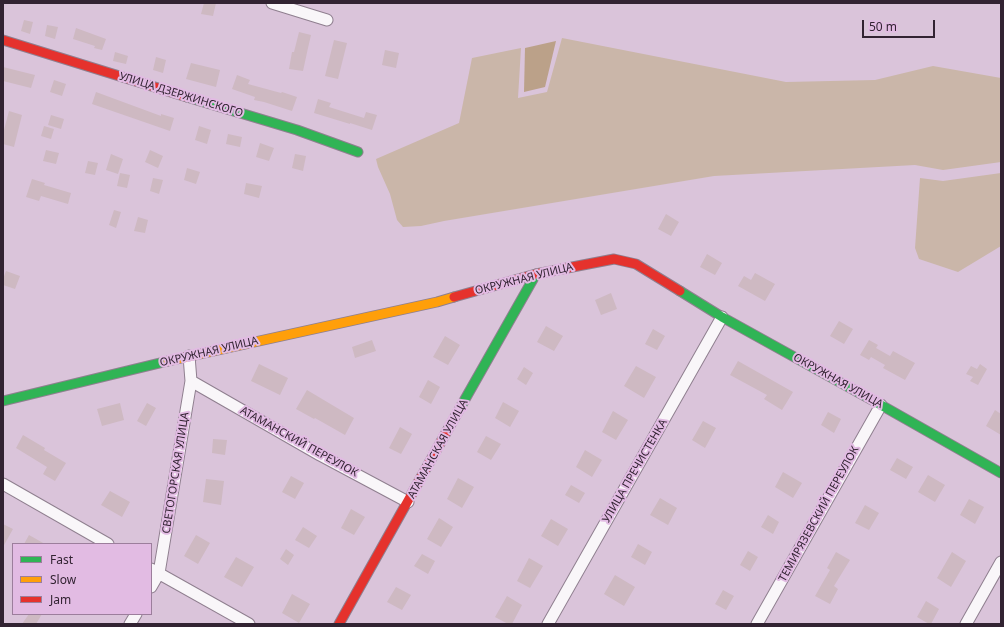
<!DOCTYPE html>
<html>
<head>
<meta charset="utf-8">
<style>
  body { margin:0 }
  #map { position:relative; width:1004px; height:627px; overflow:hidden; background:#dac4da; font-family:"Noto Sans",sans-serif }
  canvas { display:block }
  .frame { position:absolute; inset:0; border:4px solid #322332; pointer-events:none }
  .legend { position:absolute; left:12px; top:543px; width:140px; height:72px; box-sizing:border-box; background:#e2bbe3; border:1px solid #9c7e9c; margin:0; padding:5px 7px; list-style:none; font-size:12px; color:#322332 }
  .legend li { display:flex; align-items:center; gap:8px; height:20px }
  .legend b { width:20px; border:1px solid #9c7e9c }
  .scale { position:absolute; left:862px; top:20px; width:73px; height:18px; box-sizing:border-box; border:2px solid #322332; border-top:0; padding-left:5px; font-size:12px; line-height:14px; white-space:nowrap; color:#322332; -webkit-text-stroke:3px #e2bbe3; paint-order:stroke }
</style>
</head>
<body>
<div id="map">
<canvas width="1004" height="627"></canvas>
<div class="frame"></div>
<ul class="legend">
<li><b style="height:5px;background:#30b455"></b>Fast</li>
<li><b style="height:5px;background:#ff9f0a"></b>Slow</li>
<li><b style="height:5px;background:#e5322d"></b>Jam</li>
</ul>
<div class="scale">50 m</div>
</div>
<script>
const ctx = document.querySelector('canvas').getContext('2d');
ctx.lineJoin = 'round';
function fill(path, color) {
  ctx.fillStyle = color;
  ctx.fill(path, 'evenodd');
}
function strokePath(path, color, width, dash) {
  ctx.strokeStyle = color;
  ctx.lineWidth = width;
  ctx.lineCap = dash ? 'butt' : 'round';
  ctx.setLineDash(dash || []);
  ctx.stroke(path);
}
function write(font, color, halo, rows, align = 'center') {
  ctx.font = font + ' "Noto Sans",sans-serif';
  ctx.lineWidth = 4;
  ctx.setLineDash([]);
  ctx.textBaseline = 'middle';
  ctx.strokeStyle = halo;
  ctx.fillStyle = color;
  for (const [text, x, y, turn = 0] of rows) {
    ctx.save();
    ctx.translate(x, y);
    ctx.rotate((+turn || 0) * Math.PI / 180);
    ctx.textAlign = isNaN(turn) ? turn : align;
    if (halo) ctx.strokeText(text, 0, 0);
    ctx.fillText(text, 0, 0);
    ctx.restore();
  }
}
fill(new Path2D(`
  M562,38l224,44 89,-2 58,-14 68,12v84l-58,8 -28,-5 -201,11 -270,45 -23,5 -18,1 -6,-7 -7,-26 -12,-27 -2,-8 83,-36 13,-65 49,-10 -3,50 29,-6z
  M1001,173v73l-43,26 -39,-13 -4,-11 5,-70 23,3z`), '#cab6a9');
fill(new Path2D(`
  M556,41l-11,46 -21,5 1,-44z`), '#bba189');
fill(new Path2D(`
  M204,3h12l-3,13 -12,-2z
  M24,20l9,2 -3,12 -9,-3z
  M47,25l11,2 -3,12 -10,-3z
  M76,28l30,11 -4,11 -8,-2 1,-2 -22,-7z
  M299,32l12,3 -3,13 -5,23 -14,-2 3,-17h2z
  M334,40l13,3 -9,36 -13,-3z
  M385,50l14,3 -3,15 -14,-3z
  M115,52l13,4 -2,8 -13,-3z
  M156,57l10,3 -3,13 -10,-3z
  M191,63l29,7 -4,17 -30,-8z
  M3,67l32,8 -4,13 -28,-7z
  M237,75l13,5 -2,4 33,9 1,-1 15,5 -5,14 -28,-9 -10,-2 1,-3 -23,-8z
  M54,80l12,4 -4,12 -12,-4z
  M96,92l65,24v-2l13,4 -4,13 -78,-27z
  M318,99l13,4 -2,4 35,11 2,-6 11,3 -5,15 -22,-7v1l-36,-11z
  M9,111l13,4 -8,32 -11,-3v-14h1z
  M51,115l13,4 -3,10 -13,-4z
  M44,126l10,3 -3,10 -10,-3z
  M199,126l12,4 -4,14 -12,-4z
  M228,134l14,3 -2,10 -14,-3z
  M260,143l14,5 -5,13 -13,-4z
  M46,150l13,3 -3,11 -13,-3z
  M150,150l13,6 -5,12 -13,-6z
  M111,154l12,5 -5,15 -12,-4z
  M295,154l11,2 -3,15 -11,-3z
  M88,161l10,2 -3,12 -10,-2z
  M187,168l13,4 -4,12 -12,-4z
  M120,173l10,2 -3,13 -10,-2z
  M153,178l10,2 -4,14 -9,-3z
  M32,179l13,4 -1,2 27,8 -3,11 -27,-8 -2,5 -13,-4z
  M246,183l16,3 -3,12 -15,-4z
  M114,210l7,2 -5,16 -7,-3z
  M666,214l13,8 -8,14 -13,-7z
  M138,217l10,3 -3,13 -11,-2z
  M707,254l15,9 -7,12 -15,-8z
  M6,271l14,5 -5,13 -12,-4v-6z
  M755,273l20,11 -10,17 -27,-15 6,-10 7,4z
  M611,293l6,16 -16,6 -6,-15z
  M839,321l14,8 -9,15 -14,-8z
  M546,326l17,10 -9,15 -17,-9z
  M653,329l12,7 -8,14 -12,-6z
  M445,336l15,9 -12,20 -15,-8z
  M372,340l4,11 -21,7 -3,-11z
  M869,340l9,5 -2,3 14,8 3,-5 22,12 -10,17 -22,-12 2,-3 -14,-8 -2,3 -9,-5z
  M738,361l55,31 -11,18 -18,-11 3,-4 -37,-20z
  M259,364l29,14 -8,17 -29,-14z
  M980,364l7,5 -9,16 -8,-4 3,-4 -7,-3 5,-8 6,3z
  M636,366l20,11 -12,21 -20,-12z
  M524,367l9,6 -7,12 -9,-6z
  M428,380l12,7 -9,17 -12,-7z
  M307,390l47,28 -9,17 -30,-17 -1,1 -18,-10z
  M503,402l16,9 -9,16 -15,-9z
  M120,403l4,17 -22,6 -5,-17z
  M147,403l9,5 -10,18 -9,-5z
  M995,410l6,4v21l-15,-9z
  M613,411l15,9 -12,20 -14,-8z
  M828,412l13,7 -7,14 -13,-8z
  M703,421l13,7 -11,20 -13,-8z
  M400,427l12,7 -11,20 -12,-6z
  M23,435l22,13 -1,2 22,13 -11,18 -12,-7 4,-7 -31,-19z
  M486,436l15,8 -10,16 -14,-8z
  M213,439l14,1 -2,15 -13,-2z
  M585,450l17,10 -10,17 -16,-10z
  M897,458l16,9 -7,12 -16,-9z
  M783,472l19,11 -9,15 -18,-11z
  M928,475l17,10 -10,17 -17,-10z
  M291,476l13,7 -9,16 -13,-7z
  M458,478l16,9 -12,21 -15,-9z
  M206,479l18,2 -3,24 -18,-3z
  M571,485l14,8 -6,10 -14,-8z
  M110,491l20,11 -8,15 -21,-12z
  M660,498l17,10 -9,17 -18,-10z
  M969,499l15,8 -9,17 -15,-9z
  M865,505l14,8 -10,17 -14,-7z
  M351,509l14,8 -11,18 -13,-7z
  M768,515l11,7 -6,12 -12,-7z
  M439,518l14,9 -12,20 -14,-8z
  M551,519l17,10 -10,17 -17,-10z
  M3,524l10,5 -10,18z
  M303,527l14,9 -8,12 -14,-8z
  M29,535l16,9h-21z
  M196,535l14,8 -12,21 -14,-8z
  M638,544l14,8 -7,13 -14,-8z
  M286,549l8,6 -6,10 -8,-6z
  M748,551l10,6 -8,14 -10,-6z
  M836,552l14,8 -16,26 4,3 -8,15 -15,-8 15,-26 -3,-2z
  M952,552l14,9 -15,26 -14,-9z
  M422,554l13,7 -7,13 -14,-8z
  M236,557l18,10 -12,20 -18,-10z
  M529,558l14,8 -13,22 -13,-7z
  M615,575l20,12 -11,19 -20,-12z
  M396,587l15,8 -9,15 -15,-8z
  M723,590l11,6 -8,14 -11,-6z
  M292,594l18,10 -11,19 -17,-10z
  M507,596l15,9 -10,19h-4l-13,-7z
  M926,601l13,8 -8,15h-2l-12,-7z
  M29,614h13l-6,10h-14z`), '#ceb9c2');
const street = new Path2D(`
  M272,3l55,17
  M191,381l129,74 88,47
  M3,484l105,60
  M151,569l98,55
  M151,587l8,-14 32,-192 -2,-25
  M130,624l6,-10
  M548,624l174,-307
  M757,624l124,-219
  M966,624l35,-62`);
const fast = new Path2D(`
  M187,97l110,33 61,22
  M680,291l42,26 159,88 120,68
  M3,401l165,-40
  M447,431l89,-157`);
const slow = new Path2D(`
  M168,361l269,-59 17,-5`);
const jam = new Path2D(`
  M3,40l184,57
  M454,297l82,-23 78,-15 22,5 44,27
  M339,624l108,-193`);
strokePath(street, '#8f7f8f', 13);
strokePath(fast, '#8f7f8f', 11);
strokePath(slow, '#8f7f8f', 11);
strokePath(jam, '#8f7f8f', 11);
strokePath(street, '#f9f6f9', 11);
strokePath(fast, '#30b455', 9);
strokePath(slow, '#ff9f0a', 9);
strokePath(jam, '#e5322d', 9);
write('11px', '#322332', '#e2bbe3', [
  ["УЛИЦА ДЗЕРЖИНСКОГО",181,95,17],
  ["ОКРУЖНАЯ УЛИЦА",524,279,-14],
  ["ОКРУЖНАЯ УЛИЦА",209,352,-13],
  ["ОКРУЖНАЯ УЛИЦА",838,381,29],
  ["АТАМАНСКИЙ ПЕРЕУЛОК",299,442,29],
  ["АТАМАНСКАЯ УЛИЦА",438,449,-61],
  ["УЛИЦА ПРЕЧИСТЕНКА",635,471,-60],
  ["СВЕТОГОРСКАЯ УЛИЦА",176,473,-81],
  ["ТЕМИРЯЗЕВСКИЙ ПЕРЕУЛОК",819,514,-61]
]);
</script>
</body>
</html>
